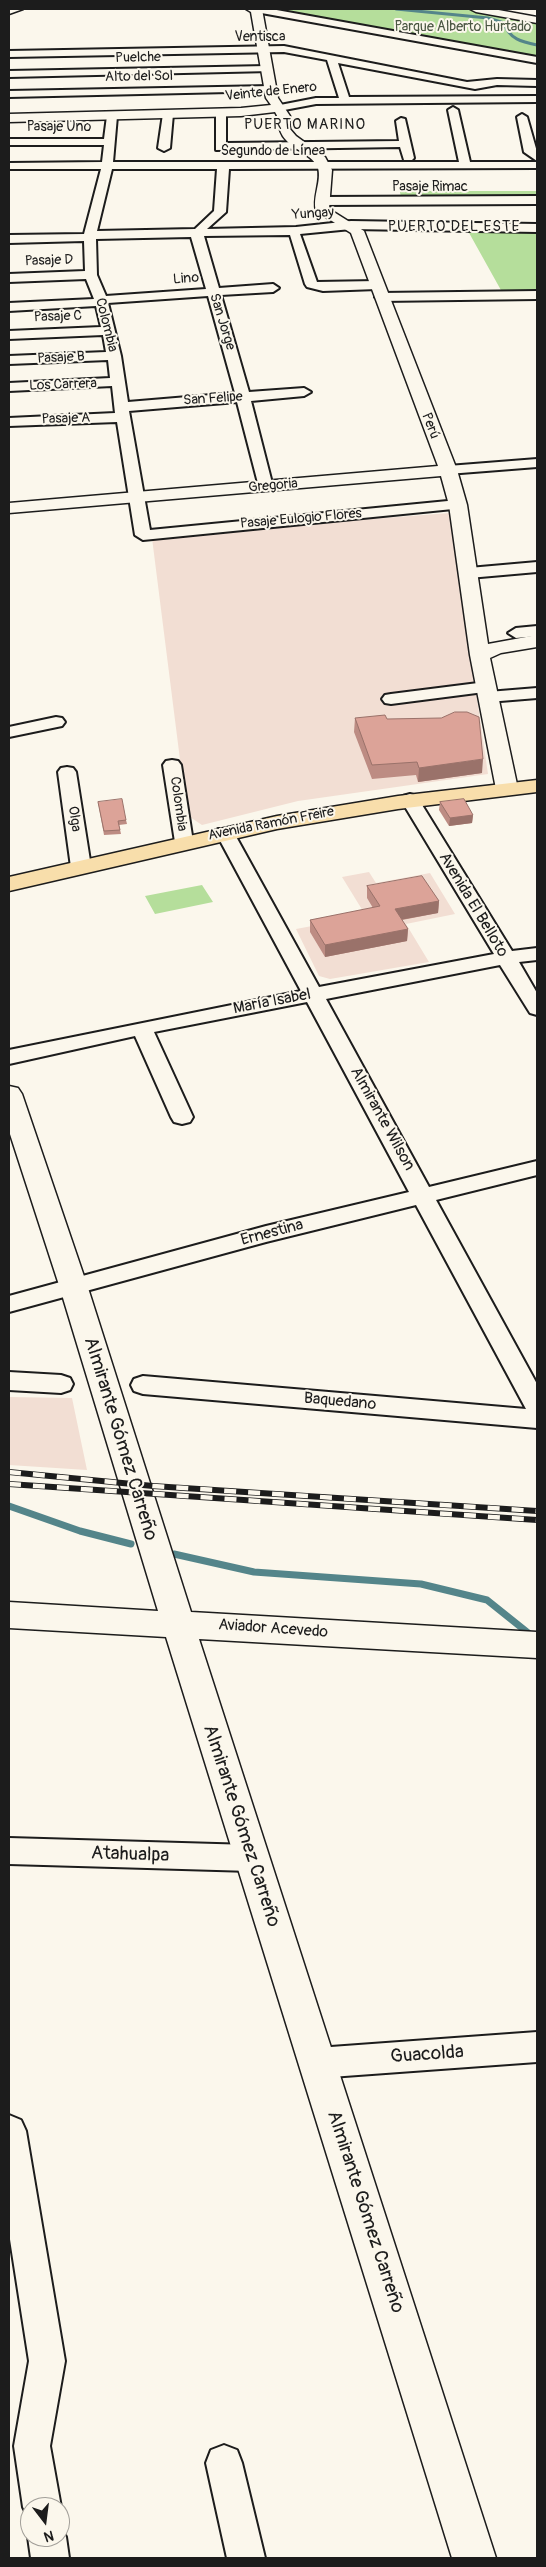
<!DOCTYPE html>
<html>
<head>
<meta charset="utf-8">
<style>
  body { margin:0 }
  #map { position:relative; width:546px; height:2567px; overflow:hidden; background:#fbf7ec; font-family:Pangolin,sans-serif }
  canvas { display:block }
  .frame { position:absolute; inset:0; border:10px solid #1c1c1c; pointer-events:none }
  .north { position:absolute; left:20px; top:2497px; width:50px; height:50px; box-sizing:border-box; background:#fbf7ec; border:1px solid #a29f99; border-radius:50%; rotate:165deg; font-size:14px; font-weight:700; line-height:20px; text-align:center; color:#1c1c1c }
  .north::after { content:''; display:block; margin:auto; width:18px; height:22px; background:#1c1c1c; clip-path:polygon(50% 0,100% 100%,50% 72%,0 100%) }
</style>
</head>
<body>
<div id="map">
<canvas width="546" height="2567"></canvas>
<div class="frame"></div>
<div class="north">N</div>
</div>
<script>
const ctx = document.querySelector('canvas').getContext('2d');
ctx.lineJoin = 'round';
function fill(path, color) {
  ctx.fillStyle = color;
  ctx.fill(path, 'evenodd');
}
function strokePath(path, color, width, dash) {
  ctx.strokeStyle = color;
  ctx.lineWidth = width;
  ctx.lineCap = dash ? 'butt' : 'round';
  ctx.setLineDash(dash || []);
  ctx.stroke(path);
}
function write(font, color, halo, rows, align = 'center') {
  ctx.font = font + ' Pangolin,sans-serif';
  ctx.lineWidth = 4;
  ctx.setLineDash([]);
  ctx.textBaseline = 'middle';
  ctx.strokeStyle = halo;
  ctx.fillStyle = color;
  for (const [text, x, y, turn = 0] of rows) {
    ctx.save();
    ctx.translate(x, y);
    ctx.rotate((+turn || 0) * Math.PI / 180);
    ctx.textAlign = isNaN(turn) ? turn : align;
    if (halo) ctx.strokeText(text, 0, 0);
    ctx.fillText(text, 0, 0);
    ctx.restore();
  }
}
fill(new Path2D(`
  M450,513l38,261 -190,27 -96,24 -15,-10 -35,-277 74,-8z
  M369,872l7,11 54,-10 25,41 -49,10 23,38 -99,17 -11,-3 -23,-47 70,-13 -24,-39z
  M9,1397l63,1 15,72 -78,-5z`), '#f2ded3');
fill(new Path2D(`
  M264,9h199l74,14v35z
  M404,191h133v7h-136l-1,-6z
  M468,231h69v61h-35z
  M202,885l11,17 -58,12 -10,-18z`), '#b5de9b');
strokePath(new Path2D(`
  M396,9l92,9 16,5c5,16 18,19 33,22`), '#54858a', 3);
strokePath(new Path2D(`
  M9,1506l71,25 51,13
  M174,1554l80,18 167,12 66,16 45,36`), '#54858a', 7);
const street = new Path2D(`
  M251,9h20l266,48v6l-281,-51z
  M284,46l183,36 30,-3 40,1v6l-40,-1 -22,4 -137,-26 11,34 188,-1v6l-221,2 -37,7 -4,-1v-4l41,-8h23l-12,-38 -43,-8 -275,5v-6z
  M267,66l5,3 -1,2 -262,6v-6z
  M270,86l4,1v4l-265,6v-6z
  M453,107l5,3 12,52h67v6l-308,1 -3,43 -19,17 89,-2 55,-6 186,3v8l-186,-3 -51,5 17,48 60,-1 6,4 -6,4 -54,2 -16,-4 -2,-3 -15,-49 -86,1 15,52 54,-4 6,4 -6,4 -52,3 28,97 55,-4 7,4 -7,4 -53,5 22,86 -2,3h-10l-2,-3 -22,-85 -108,9 21,119 308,-30 8,5 -3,3 -320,32 -8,-5 -18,-113 -108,4v-8l106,-5 -3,-27 -103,5v-8l101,-5 -2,-18 -99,4v-8l97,-4 -3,-17 -94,4v-8l92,-4 -5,-21 -87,5v-8l85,-4 -8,-20 -77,3v-8l76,-3 -1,-30 -75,2v-8l75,-1 17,-65h-92v-6l93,-1 2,-17h-95v-6h95l3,-23 5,-3 5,3 -4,46h346l-11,-52zM112,169h105l-3,42 -19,18 -98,2zM191,237l15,52 -100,7 -9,-21 -1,-36zM208,296l27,97 -107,9 -7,-46 -13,-53z
  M221,110l5,3v30l173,-2 -3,-20 5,-3 4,1 9,39 -2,2h-8l-4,-13 -184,3v-37z
  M168,111l5,3 -3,34 -6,3 -6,-3 5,-34z
  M522,114l5,3 10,35v9l-13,-9 -7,-35z
  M537,196v8l-215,1 -6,-4 6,-4z
  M537,291v8l-156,2 -6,-4 6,-4z
  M537,459v8l-89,7 -7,-4 7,-4z
  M537,562v10l-68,6 -8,-5 8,-5z
  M537,626v10l-21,2 -8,-5 8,-5z
  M486,682l6,1 3,4 -3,4 -101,13 -6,-1 -3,-4 3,-4 6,-1z
  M537,688v10l-49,4 -6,-1 -3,-4 3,-4 6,-1z
  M56,717l6,1 3,4 -3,4 -53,11v-10z
  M172,760l6,1 3,4 12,77 -2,4h-14l-2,-4 -12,-77 3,-4z
  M67,767l6,1 3,4 15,95 -3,4h-14l-3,-4 -13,-95 3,-4z
  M410,794l7,2 2,4 93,151 25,-3v12l-18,2 18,31v22l-7,-2 -30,-48 -174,34 103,188 108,-26v14l-101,25 101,184v44l-394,-34 -9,-3 -3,-6 3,-6 9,-3 383,33 -110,-204 -150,37 -257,70v-16l257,-70 143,-34 -102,-190 -153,30 39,85 -3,5 -8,2 -8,-2 -3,-5 -36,-81 -126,28v-14l292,-59 -85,-158 2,-4h14l2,4 85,154 175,-33 -93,-154 2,-4z
  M9,1372l52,3 9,3 3,6 -3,6 -9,3 -52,-3z
  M9,1838l242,7 11,4 4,9 -4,9 -11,4 -242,-7z
  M537,2032v30l-220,16 -11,-4 -5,-11 5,-11 11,-4z
  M9,2115l12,5 5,11 39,230 -15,85 11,61h-31v14l-7,-14 -9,-61 15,-85 -20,-128z
  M224,2445l13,5 5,13 23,95h-38l-21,-95 5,-13z
  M60,2524l6,13 3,21h-38l-3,-21 2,-4v4h30z`);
const secondary = new Path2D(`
  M9,9h14l-14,5z
  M246,9h16l16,89 12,18v13l6,7 29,21 7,13 -3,39 35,22 93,239 10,35 21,139 49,-9v12l-36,6 -11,5 28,131 -4,4 -7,2 -7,-2 -4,-4 -26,-134 -21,-150 -8,-29 -432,37v-10l429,-37 -87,-233 -35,-22c-4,-14 6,-30 2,-43 -5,-13 -24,-18 -32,-28 -10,-11 -5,-19 -11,-28l-34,4 -232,6v-8l232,-6 30,-3 -5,-7 -15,-86z
  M470,9h23l44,8v6l-61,-11z
  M9,1086l9,2 4,6 66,194 103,324 346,20v26l-338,-19 297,919h-44l-286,-921 -157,-9v-26l149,9 -98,-323 -51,-157z`);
const primary = new Path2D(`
  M537,780v12l-139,17 -121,20 -268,62v-14l268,-61 121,-20z`);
strokePath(street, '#1c1c1c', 4);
strokePath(secondary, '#1c1c1c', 3);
strokePath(primary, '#1c1c1c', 3);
fill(street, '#fbf7ec');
fill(secondary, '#fbf7ec');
fill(primary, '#f8deab');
const rail = new Path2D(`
  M9,1472l144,14 384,25
  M9,1484l528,36`);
strokePath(rail, '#1c1c1c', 6);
strokePath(rail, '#fbf7ec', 4.5, [12]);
fill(new Path2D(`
  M355,718l127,55 -64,9 -2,-7 -44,4 -18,-47z
  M98,802l28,18 1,4 -8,1 2,9 -17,1z
  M440,802l33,13 -1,8 -23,3 -10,-16z
  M367,886l72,15 -1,12 -36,7 6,9 -1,12 -82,16 -15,-25v-12l63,-12 -6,-10z`), '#bd8c83');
fill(new Path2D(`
  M483,759l-1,14 -64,9 1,-14z
  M473,815l-1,8 -23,3 1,-8z
  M439,901l-1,12 -44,8 1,-12z
  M408,929l-1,12 -82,16v-12z`), '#9a726a');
const building = new Path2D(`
  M455,712h12l12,5 4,42 -64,9 -2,-6 -45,3 -17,-47 30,-3 2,4 54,-1z
  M122,799l4,21 -8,1 2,9 -16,1 -6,-29z
  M464,799l9,16 -23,3 -10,-16z
  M422,876l17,25 -44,8 13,20 -83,16 -15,-25 70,-14 -13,-20z`);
fill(building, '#dca398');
strokePath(building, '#9a726a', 1);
write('14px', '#4a5642', '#fbf7ec', [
  ["Parque Alberto Hurtado",463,27]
]);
write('14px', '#1c1c1c', '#fbf7ec', [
  ["Ventisca",260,37],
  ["Puelche",138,58,-1],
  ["Alto del Sol",139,77,-1],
  ["Veinte de Enero",271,92,-6],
  ["Pasaje Uno",59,127],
  ["Segundo de Línea",273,151],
  ["Pasaje Rimac",430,187],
  ["Yungay",313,214,-4],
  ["Pasaje D",49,261,-2],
  ["Lino",186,279,-4],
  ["Pasaje C",58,317,-2],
  ["San Jorge",222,322,73],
  ["Colombia",106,325,76],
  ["Pasaje B",61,358,-3],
  ["Los Carrera",63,385,-2],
  ["San Felipe",213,399,-4],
  ["Pasaje A",66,419,-2],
  ["Perú",430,426,69],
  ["Gregoria",273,486,-5],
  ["Pasaje Eulogio Flores",301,519,-5],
  ["Colombia",178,804,82],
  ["Olga",74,819,82],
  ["Avenida Ramón Freire",271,824,-11]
]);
ctx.letterSpacing = '1px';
write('15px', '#1c1c1c', '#fbf7ec', [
  ["PUERTO MARINO",305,125],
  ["PUERTO DEL ESTE",454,227]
]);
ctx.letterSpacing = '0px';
write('16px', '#1c1c1c', '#fbf7ec', [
  ["Avenida El Belloto",473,905,59],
  ["María Isabel",272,1002,-11],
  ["Almirante Wilson",382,1119,61],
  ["Ernestina",272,1233,-15],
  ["Baquedano",340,1402,5],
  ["Aviador Acevedo",273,1629,4]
]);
write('19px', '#1c1c1c', '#fbf7ec', [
  ["Almirante Gómez Carreño",120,1439,73],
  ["Almirante Gómez Carreño",241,1826,72],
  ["Atahualpa",130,1855,2],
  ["Guacolda",427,2055,-4],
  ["Almirante Gómez Carreño",365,2212,72]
]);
</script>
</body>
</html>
